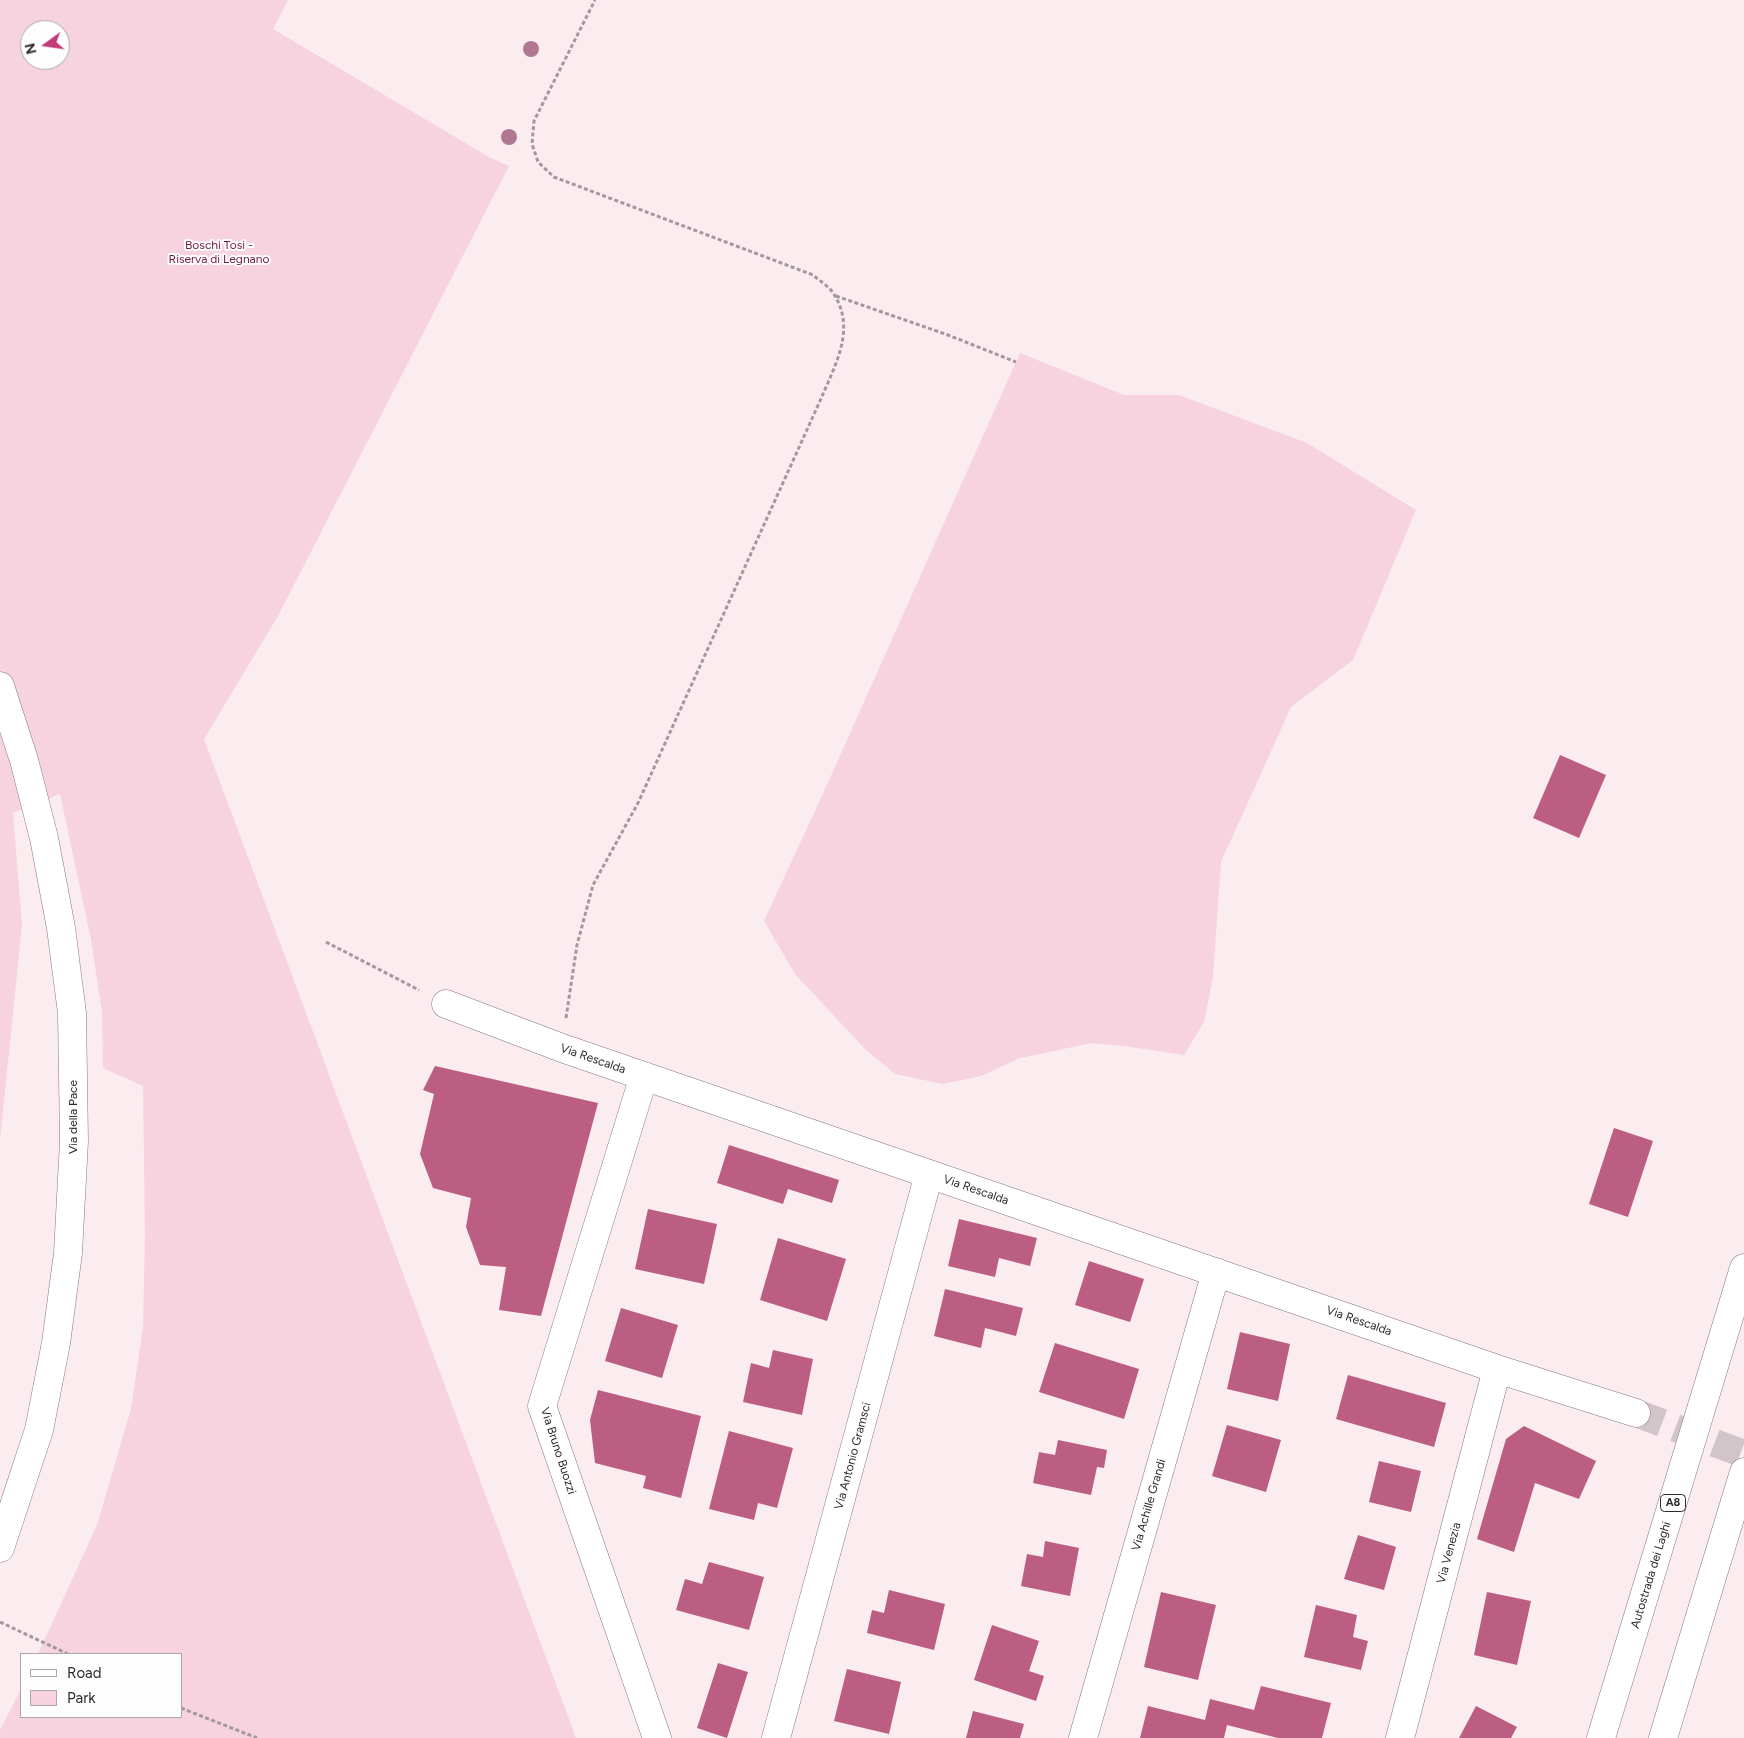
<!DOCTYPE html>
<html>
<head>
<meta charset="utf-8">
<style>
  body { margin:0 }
  #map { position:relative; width:1744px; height:1738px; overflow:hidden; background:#fbecf0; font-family:Figtree,sans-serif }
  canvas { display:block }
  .legend { position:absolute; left:20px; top:1653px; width:162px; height:65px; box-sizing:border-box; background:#fdfdfd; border:1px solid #aba8a9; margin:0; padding:6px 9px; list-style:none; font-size:15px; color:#2f292b }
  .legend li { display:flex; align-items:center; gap:10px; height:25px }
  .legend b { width:25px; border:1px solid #aba8a9 }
  .north { position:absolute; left:20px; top:20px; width:50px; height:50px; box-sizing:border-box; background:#fdfdfd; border:1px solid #aba8a9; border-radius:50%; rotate:256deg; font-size:14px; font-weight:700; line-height:20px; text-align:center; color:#2f292b }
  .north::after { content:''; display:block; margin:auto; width:18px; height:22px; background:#c33b78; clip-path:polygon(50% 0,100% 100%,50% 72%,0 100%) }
</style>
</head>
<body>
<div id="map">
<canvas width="1744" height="1738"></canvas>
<ul class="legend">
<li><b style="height:6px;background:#fff"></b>Road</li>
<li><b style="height:14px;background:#f6d3de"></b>Park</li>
</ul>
<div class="north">N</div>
</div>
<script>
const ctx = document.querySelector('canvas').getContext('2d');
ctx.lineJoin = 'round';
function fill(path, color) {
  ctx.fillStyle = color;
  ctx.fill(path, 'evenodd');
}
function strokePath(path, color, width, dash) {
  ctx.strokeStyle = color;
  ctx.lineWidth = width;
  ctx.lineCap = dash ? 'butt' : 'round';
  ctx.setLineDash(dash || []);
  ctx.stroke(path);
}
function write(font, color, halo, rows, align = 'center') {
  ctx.font = font + ' Figtree,sans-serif';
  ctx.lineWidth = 4;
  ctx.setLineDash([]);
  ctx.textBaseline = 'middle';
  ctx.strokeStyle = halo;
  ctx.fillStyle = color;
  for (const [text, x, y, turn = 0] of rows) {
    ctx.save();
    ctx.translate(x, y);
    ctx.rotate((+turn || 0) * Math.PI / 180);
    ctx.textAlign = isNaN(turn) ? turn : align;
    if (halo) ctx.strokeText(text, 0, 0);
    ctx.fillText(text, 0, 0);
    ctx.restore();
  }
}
fill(new Path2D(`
  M0,0h288l-15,29 216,128 20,9 -231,450 -74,123 372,999h-576v-8l21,-41v28h160v-63h-143l59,-129 34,-116 12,-82 2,-91 -2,-150 -40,-18 -1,-55 -11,-74 -31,-145 -47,19 9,112 -22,215zM30,30h30v30h-30z
  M1020,353l104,42h55l128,48 109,67 -63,150 -62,47 -70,155 -8,115 -9,45 -20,33 -53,-8 -39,-4 -72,15 -39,18 -38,8 -48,-10 -30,-25 -70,-75 -31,-53 62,-134z`), '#f6d3de');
fill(new Path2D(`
  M1560,755l46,20 -27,63 -46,-20z
  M435,1066l163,37 -57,213 -42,-6 7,-43 -26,-2 -14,-38 5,-29 -38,-10 -13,-34 14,-60 -11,-4z
  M1614,1128l39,13 -25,76 -39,-13z
  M729,1145l110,35 -7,23 -44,-14 -5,15 -66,-21z
  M648,1209l69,15 -13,60 -69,-15z
  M959,1219l78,19 -7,28 -31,-8 -4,19 -47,-11z
  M778,1238l68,21 -19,62 -67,-21z
  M1089,1261l55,18 -14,43 -55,-17z
  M945,1289l78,19 -7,28 -31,-8 -4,20 -47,-12z
  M621,1308l57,17 -16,53 -57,-17z
  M1240,1332l50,12 -12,57 -51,-12z
  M1055,1343l84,26 -15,50 -85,-27z
  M773,1350l40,9 -11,56 -59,-13 8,-39 18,5z
  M1348,1375l98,28 -12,44 -98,-28z
  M598,1390l103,26 -20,82 -38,-10 3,-12 -51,-13 -5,-43z
  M1227,1425l54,15 -15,52 -54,-16z
  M1524,1426l72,35 -17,38 -44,-16 -21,69 -37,-13 29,-100z
  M729,1431l64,17 -16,60 -19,-5 -4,17 -45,-11z
  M1058,1440l49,10 -3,18 -7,-1 -6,28 -58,-12 6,-31 16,3z
  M1379,1461l42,10 -10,41 -42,-10z
  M1358,1535l38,12 -12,43 -40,-11z
  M1045,1541l34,7 -9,48 -49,-10 6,-32 16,3z
  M709,1562l55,15 -15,53 -73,-20 9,-31 17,5z
  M889,1590l56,14 -11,46 -67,-17 5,-23 12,3z
  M1161,1592l55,13 -18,75 -54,-13z
  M1487,1592l44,9 -14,64 -43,-10z
  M1316,1605l41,10 -4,22 15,4 -7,29 -57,-13z
  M992,1625l47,16 -10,30 15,5 -8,25 -62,-21z
  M718,1663l30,9 -21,66 -30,-10z
  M847,1669l54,13 -12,52 -55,-13z
  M1261,1686l70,17 -9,35h-44l-51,-13 -3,13h-84l8,-32 57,14 5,-21 44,11z
  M1476,1706l41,21 -6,11h-52z
  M973,1711l51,13 -4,14h-54z`), '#bc5d82');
strokePath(new Path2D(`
  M1636,1413l108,41`), '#d2c5c9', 28, [28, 14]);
const street = new Path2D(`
  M446,1004l116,44 935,321 139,44
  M644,1076l-102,330 115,332
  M776,1738l153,-564
  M1083,1738l133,-466
  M1400,1738l97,-369`);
const secondary = new Path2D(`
  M0,686l24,74 20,78 17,90 11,85 2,128 -6,112 -12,90 -17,87 -39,118`);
const highway = new Path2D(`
  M1601,1738l143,-470
  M1663,1738l81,-266`);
strokePath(street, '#86797d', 29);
strokePath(secondary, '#86797d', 29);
strokePath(highway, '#86797d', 29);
strokePath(new Path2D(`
  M836,296l112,39 68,27
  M326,942l93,48
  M566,1018l11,-73 16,-60 45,-82 182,-402c14,-34 36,-70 15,-105 -4,-8 -15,-15 -22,-21l-259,-98 -16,-15 -6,-18 2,-23 61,-121
  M0,1622l68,32
  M181,1708l76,30`), '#a3989b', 3, [4, 2.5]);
strokePath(street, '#fff', 28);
strokePath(secondary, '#fff', 28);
strokePath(highway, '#fff', 28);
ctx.fillStyle = '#af7890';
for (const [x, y] of [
  [531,49],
  [509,137]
]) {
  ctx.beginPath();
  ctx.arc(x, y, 8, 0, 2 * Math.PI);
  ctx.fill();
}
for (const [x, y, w] of [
  [1673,1503,25]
]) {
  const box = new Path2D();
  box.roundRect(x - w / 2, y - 8.5, w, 17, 4);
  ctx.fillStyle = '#fdfdfd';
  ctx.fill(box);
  strokePath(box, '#2f292b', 1);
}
write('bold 11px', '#2f292b', null, [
  ["A8",1673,1503]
]);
write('12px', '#711942', '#fdfdfd', [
  ["Boschi Tosi -",219,245],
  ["Riserva di Legnano",219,259]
]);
write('12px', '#2f292b', '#fdfdfd', [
  ["Via Rescalda",593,1059,19],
  ["Via della Pace",73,1117,-90],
  ["Via Rescalda",976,1190,19],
  ["Via Rescalda",1359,1321,19],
  ["Via Bruno Buozzi",558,1451,72],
  ["Via Antonio Gramsci",853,1456,-75],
  ["Via Achille Grandi",1149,1505,-74],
  ["Via Venezia",1449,1553,-75],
  ["Autostrada dei Laghi",1651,1575,-73]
]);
</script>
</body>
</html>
